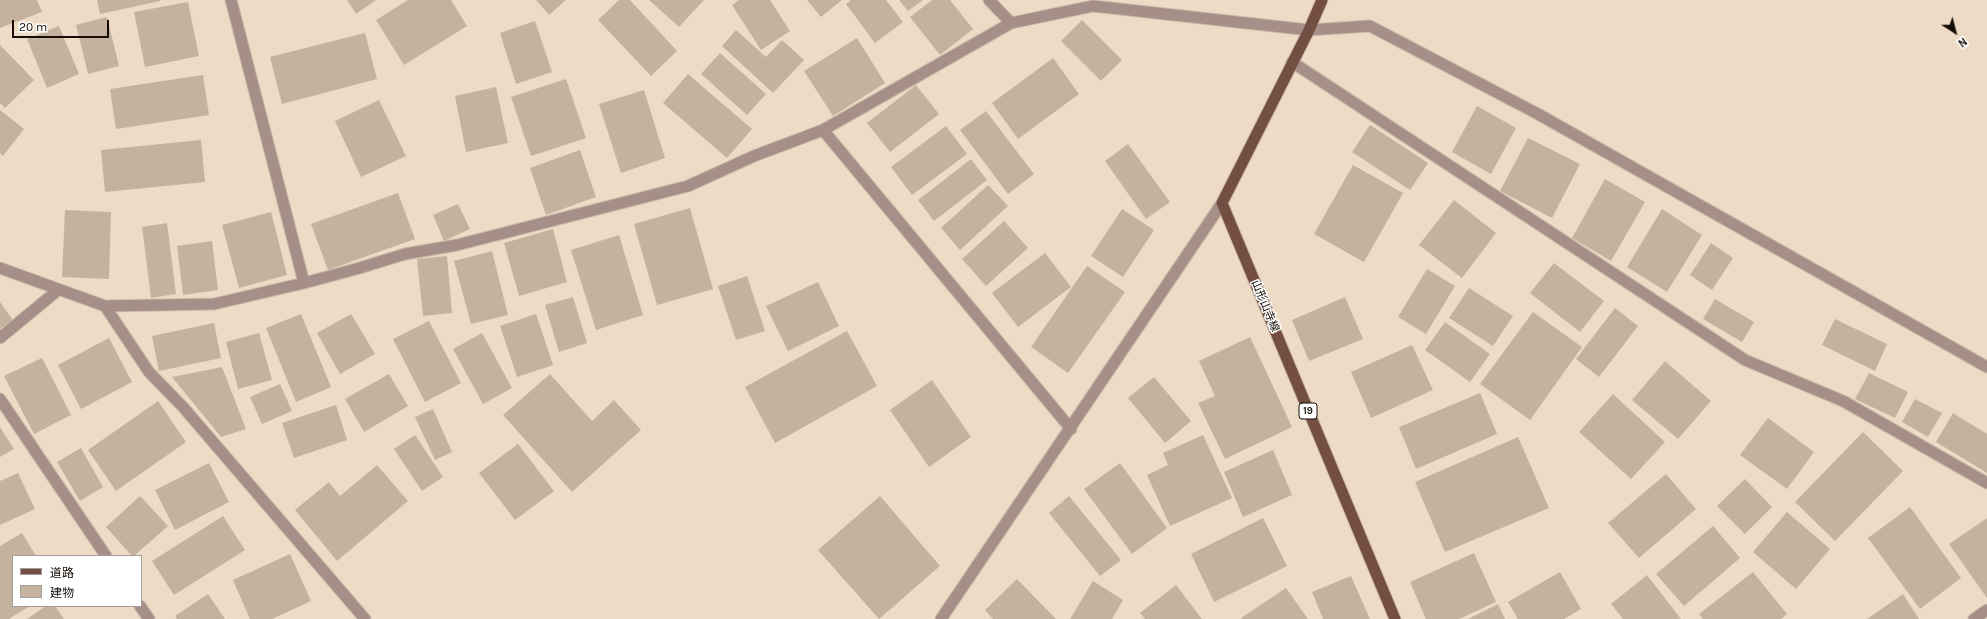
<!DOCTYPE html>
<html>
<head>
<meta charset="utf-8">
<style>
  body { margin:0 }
  #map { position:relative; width:1987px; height:619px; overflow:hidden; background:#eedbc6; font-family:Karla,"Noto Sans JP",sans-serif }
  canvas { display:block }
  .legend { position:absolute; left:12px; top:555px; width:130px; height:52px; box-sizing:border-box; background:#fff; border:1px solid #a19e9b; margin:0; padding:5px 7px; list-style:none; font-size:12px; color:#130d06 }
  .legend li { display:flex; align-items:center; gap:8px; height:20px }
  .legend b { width:20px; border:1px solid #a19e9b }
  .north { position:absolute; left:1935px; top:12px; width:40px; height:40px; -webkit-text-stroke:3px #fff; paint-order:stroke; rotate:144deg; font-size:11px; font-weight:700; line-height:16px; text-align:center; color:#130d06 }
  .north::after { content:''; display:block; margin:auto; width:14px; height:18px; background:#130d06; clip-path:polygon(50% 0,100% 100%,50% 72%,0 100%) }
  .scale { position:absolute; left:12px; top:20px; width:97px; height:18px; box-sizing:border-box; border:2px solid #130d06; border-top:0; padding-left:5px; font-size:12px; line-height:14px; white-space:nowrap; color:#130d06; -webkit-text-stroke:3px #fff; paint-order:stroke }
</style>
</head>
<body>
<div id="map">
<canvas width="1987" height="619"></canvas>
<ul class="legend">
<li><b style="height:5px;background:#754e43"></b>道路</li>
<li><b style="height:11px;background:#c4b29e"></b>建物</li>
</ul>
<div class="north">N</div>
<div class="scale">20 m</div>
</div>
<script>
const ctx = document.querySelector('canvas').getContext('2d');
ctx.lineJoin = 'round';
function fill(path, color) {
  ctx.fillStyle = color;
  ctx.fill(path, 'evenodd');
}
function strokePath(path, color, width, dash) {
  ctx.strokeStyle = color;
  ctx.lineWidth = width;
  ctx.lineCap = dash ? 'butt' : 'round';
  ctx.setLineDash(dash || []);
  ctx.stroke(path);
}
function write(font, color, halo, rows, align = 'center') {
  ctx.font = font + ' Karla,"Noto Sans JP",sans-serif';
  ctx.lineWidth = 3;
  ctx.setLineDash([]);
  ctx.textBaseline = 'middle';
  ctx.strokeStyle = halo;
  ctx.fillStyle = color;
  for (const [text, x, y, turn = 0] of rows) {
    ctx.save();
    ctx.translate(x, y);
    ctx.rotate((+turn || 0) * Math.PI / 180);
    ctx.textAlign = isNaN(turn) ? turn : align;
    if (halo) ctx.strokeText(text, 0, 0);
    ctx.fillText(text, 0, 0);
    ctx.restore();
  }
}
fill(new Path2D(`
  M0,0h37l5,12 -42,16z
  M97,0h63v1l-60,13z
  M347,0h29l-20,14z
  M408,0h43l16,26 -63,39 -28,-45z
  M536,0h30l-17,15z
  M619,0h11l47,51 -26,25 -53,-56z
  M649,0h55l-25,27z
  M739,0h31l20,31 -29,19 -29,-45z
  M807,0h35l-21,17z
  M851,0h35l17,22 -28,21 -29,-39z
  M899,0h24l-15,11z
  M932,0h18l23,29 -33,26 -30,-38z
  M188,2l11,54 -54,11 -11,-55z
  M107,17l12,49 -31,8 -12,-49z
  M1082,20l40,40 -21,21 -40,-40z
  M535,21l17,51 -36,12 -16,-51z
  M59,26l20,48 -32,14 -20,-49z
  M736,30l30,27 16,-17 22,20 -31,33 -51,-47z
  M365,33l12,46 -95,25 -12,-47z
  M857,38l28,45 -52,33 -29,-45z
  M0,45l34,35 -29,28 -5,-5z
  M720,53l46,41 -19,21 -46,-41z
  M1053,58l26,36 -61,45 -26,-36z
  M688,74l64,55 -25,29 -64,-55z
  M203,75l6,40 -93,14 -6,-40z
  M566,79l20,59 -55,18 -20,-59z
  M916,85l23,29 -49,38 -23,-29z
  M496,87l12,56 -42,9 -11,-56z
  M644,90l21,68 -44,15 -22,-69z
  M379,100l27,56 -45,21 -26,-56z
  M1477,106l39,22 -25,46 -39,-22z
  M0,110l24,19 -21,27 -3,-3z
  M986,111l48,63 -26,20 -48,-64z
  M1370,125l58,38 -18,27 -58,-38z
  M946,126l21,28 -55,41 -21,-28z
  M1528,138l52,26 -28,54 -52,-27z
  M201,140l4,42 -100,10 -4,-42z
  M1128,144l42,58 -24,17 -41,-58z
  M580,150l16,47 -50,18 -16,-47z
  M971,159l16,21 -53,41 -16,-21z
  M1353,165l50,28 -39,69 -50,-28z
  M1605,179l40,23 -34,59 -39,-23z
  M988,185l20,21 -48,44 -19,-22z
  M398,193l17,46 -87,31 -17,-46z
  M1454,200l42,33 -34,45 -43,-33z
  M458,204l12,25 -26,12 -11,-26z
  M690,208l23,81 -56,16 -23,-81z
  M1122,209l32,21 -31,47 -32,-21z
  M1662,209l40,26 -35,57 -40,-25z
  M65,210l46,2 -2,67 -47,-2z
  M271,212l16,63 -48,13 -17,-63z
  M1004,221l24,27 -42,38 -24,-27z
  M167,223l9,71 -25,4 -9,-71z
  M553,229l14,53 -48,14 -15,-53z
  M619,235l24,80 -47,15 -25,-80z
  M212,241l6,49 -35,5 -6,-49z
  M1711,243l22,15 -21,32 -22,-15z
  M492,251l16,64 -37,9 -17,-63z
  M1045,253l26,34 -53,40 -26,-34z
  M447,256l5,57 -29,3 -6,-57z
  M1554,263l50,38 -24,31 -50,-39z
  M1087,266l38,26 -57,81 -37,-26z
  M1427,269l28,17 -29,48 -28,-17z
  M747,276l18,55 -29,9 -18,-54z
  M818,282l21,44 -51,25 -22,-45z
  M1469,288l44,28 -20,30 -44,-28z
  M573,297l14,46 -28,9 -14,-47z
  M1345,297l18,42 -54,22 -17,-41z
  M1715,299l39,23 -12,20 -39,-23z
  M0,302l13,18 -13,9z
  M1615,308l23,18 -39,51 -23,-18z
  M1533,312l49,35 -52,73 -50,-36z
  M301,314l30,73 -35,15 -30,-74z
  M351,314l24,40 -35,20 -23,-41z
  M536,314l17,51 -36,12 -17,-51z
  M1835,319l52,25 -12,27 -53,-26z
  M429,321l32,62 -36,19 -32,-63z
  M1445,322l45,32 -20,28 -45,-32z
  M214,323l7,35 -62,13 -7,-35z
  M847,331l30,55 -102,57 -30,-56z
  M259,333l13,47 -34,9 -12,-47z
  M482,333l30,55 -29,16 -30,-55z
  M1250,337l42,90 -67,32 -27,-56 17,-7 -16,-35z
  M109,338l23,44 -51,27 -23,-44z
  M1412,345l21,45 -62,28 -20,-46z
  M42,358l29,57 -37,19 -30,-58z
  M1665,361l46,40 -33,38 -46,-39z
  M222,367l24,62 -25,8 -49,-60z
  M1869,373l39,19 -13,26 -40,-19z
  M389,374l19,32 -44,26 -19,-33z
  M550,374l42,47 22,-21 27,30 -69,62 -69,-77z
  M1154,377l37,44 -26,22 -37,-45z
  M932,380l39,57 -42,30 -39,-57z
  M280,384l12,27 -30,13 -12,-27z
  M1480,393l17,41 -81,35 -17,-42z
  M1613,394l52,48 -34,37 -52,-47z
  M1915,399l27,14 -14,24 -26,-15z
  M158,401l28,41 -70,49 -28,-41z
  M336,405l11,35 -53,18 -12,-35z
  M433,409l19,43 -17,8 -20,-43z
  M1953,413l34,21v39l-51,-31z
  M1768,418l46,34 -27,37 -47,-34z
  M0,427l14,22 -14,8z
  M1863,432l40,39 -68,70 -40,-39z
  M415,435l28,42 -21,14 -28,-42z
  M1203,435l29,63 -62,28 -23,-51 21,-10 -5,-12z
  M1518,437l31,71 -104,44 -30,-70z
  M518,444l36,47 -39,29 -36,-47z
  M81,448l22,39 -23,14 -23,-39z
  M1273,450l19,45 -49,22 -19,-45z
  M209,463l20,39 -54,28 -20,-40z
  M1120,463l47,65 -35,26 -48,-65z
  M377,465l31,36 -71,60 -42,-51 34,-28 11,14z
  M18,473l17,36 -35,16v-44z
  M1666,474l30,35 -57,49 -31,-35z
  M1745,479l27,28 -27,27 -28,-28z
  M140,496l28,30 -34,30h-2l-26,-29z
  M880,496l60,70 -61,53 -61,-69z
  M1069,496l52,64 -21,16 -51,-63z
  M1910,507l51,71 -41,31 -52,-71z
  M1787,512l43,37 -34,40 -43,-37z
  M223,516l22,34 -71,45 -22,-34z
  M1263,518l24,48 -73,36 -23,-48z
  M1987,518v80l-38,-54z
  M1713,526l27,32 -56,48 -28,-32z
  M22,533l14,23h-23v50h17l-21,13h-9v-73z
  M1474,553l22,49 -37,17h-33l-16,-37z
  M290,554l21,47 -39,18h-22l-17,-39z
  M1560,572l21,37 -17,10h-46l-10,-17z
  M1753,572l34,42 -6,5h-78l-4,-5z
  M1647,575l34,44h-58l-12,-15z
  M1351,576l19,43h-47l-11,-27z
  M1017,579l39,40h-63l-8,-9z
  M1093,581l30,19 -11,19h-42z
  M1176,585l26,34h-57l-5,-6z
  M1286,588l22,31h-66l-1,-1z
  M208,594l17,25h-48l-2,-3z
  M1903,594l16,25h-52z
  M1498,604l7,15h-37z
  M46,606h9l9,13h-37z`), '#c4b29e');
const service = new Path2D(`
  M231,0l73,283
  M989,0l22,23
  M1292,62l453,298 98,41 144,82
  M823,130l248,299
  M0,268l105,38 109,-2 90,-21 52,-14 49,-15 52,-9 231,-59 66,-30 69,-26 188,-107 82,-17 216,24 61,-4 168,88 449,253
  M105,306l44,66 34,35 182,212
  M0,338l58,-48
  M0,399l106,157
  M140,606l9,13
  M1974,619l13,-9`);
const minor = new Path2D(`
  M941,619l281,-416`);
const primary = new Path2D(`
  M1322,0l-13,30 -87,173 173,416`);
strokePath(service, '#cbbaa7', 13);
strokePath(minor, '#cbbaa7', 13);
strokePath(primary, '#cbbaa7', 13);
strokePath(service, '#a68f88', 11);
strokePath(minor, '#a68f88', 11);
strokePath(primary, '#754e43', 11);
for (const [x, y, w] of [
  [1308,411,18]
]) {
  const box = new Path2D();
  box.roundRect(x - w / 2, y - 8, w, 16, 3);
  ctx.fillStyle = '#fff';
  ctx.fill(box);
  strokePath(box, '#130d06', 1);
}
write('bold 10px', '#130d06', null, [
  ["19",1308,411]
]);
write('11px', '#130d06', '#fff', [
  ["山形山寺線",1265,306,67]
]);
</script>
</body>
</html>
